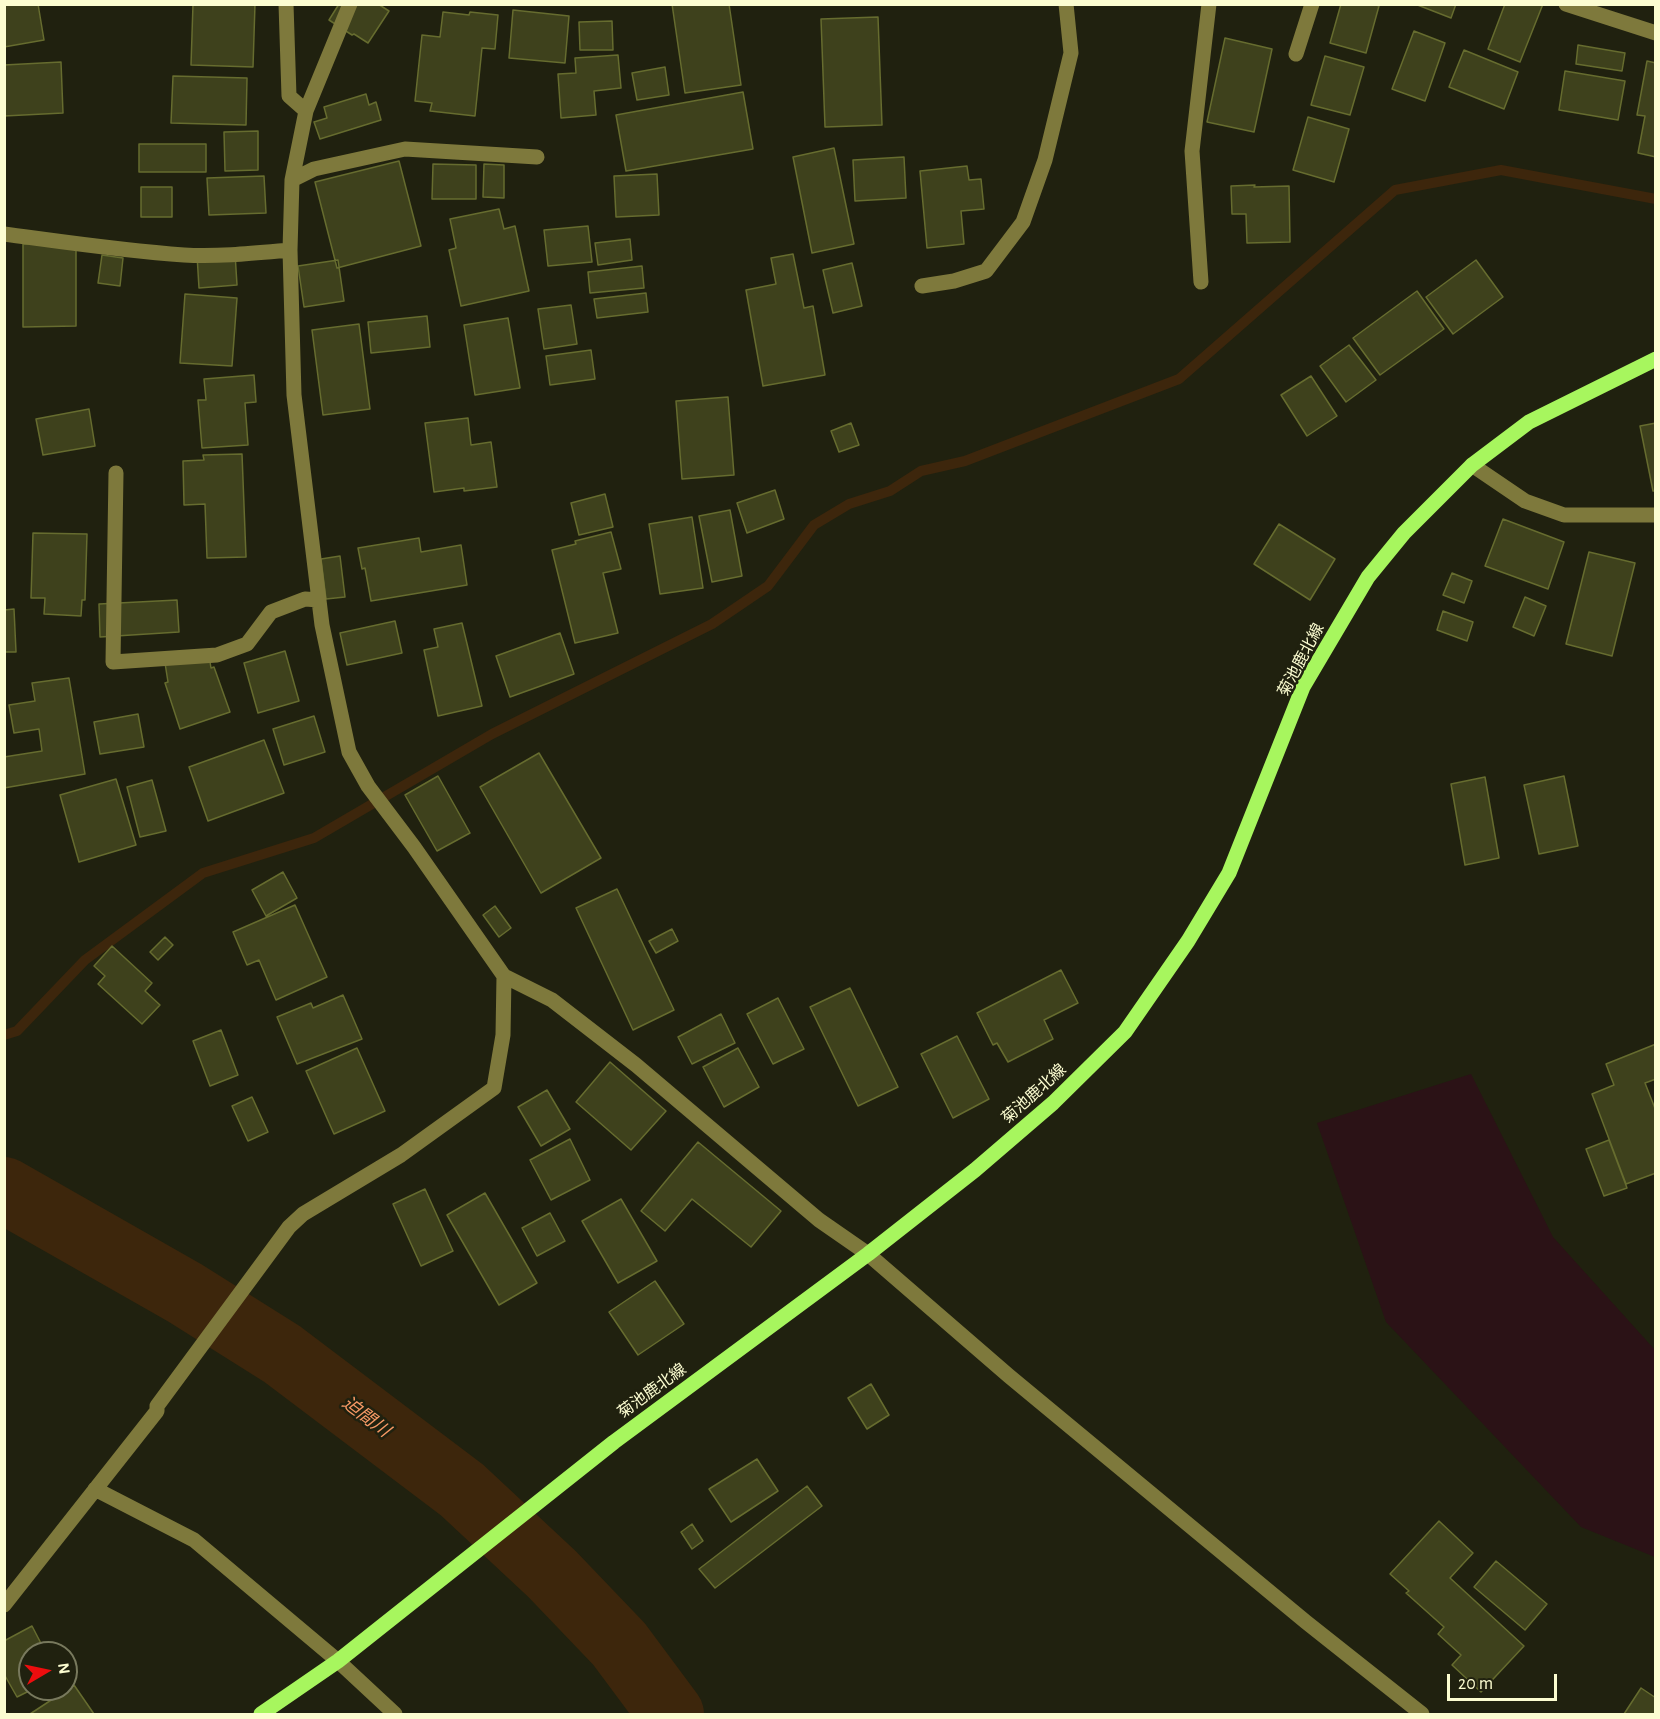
<!DOCTYPE html>
<html>
<head>
<meta charset="utf-8">
<style>
  body { margin:0 }
  #map { position:relative; width:1660px; height:1719px; overflow:hidden; background:#20210f; font-family:"Alegreya Sans",sans-serif }
  canvas { display:block }
  .frame { position:absolute; inset:0; border:6px solid #fcfdd1; pointer-events:none }
  .north { position:absolute; left:18px; top:1641px; width:60px; height:60px; box-sizing:border-box; background:#20210f; border:2px solid #78795d; border-radius:50%; rotate:81deg; font-size:16px; font-weight:700; line-height:24px; text-align:center; color:#fcfdd1 }
  .north::after { content:''; display:block; margin:auto; width:21px; height:27px; background:#ed0d0e; clip-path:polygon(50% 0,100% 100%,50% 72%,0 100%) }
  .scale { position:absolute; left:1447px; top:1674px; width:110px; height:27px; box-sizing:border-box; border:3px solid #fcfdd1; border-top:0; padding-left:8px; font-size:18px; line-height:21px; white-space:nowrap; color:#fcfdd1; -webkit-text-stroke:4px #20210f; paint-order:stroke }
</style>
</head>
<body>
<div id="map">
<canvas width="1660" height="1719"></canvas>
<div class="frame"></div>
<div class="north">N</div>
<div class="scale">20 m</div>
</div>
<script>
const ctx = document.querySelector('canvas').getContext('2d');
ctx.lineJoin = 'round';
function fill(path, color) {
  ctx.fillStyle = color;
  ctx.fill(path, 'evenodd');
}
function strokePath(path, color, width, dash) {
  ctx.strokeStyle = color;
  ctx.lineWidth = width;
  ctx.lineCap = dash ? 'butt' : 'round';
  ctx.setLineDash(dash || []);
  ctx.stroke(path);
}
function write(font, color, halo, rows, align = 'center') {
  ctx.font = font + ' "Alegreya Sans","Noto Sans JP",sans-serif';
  ctx.lineWidth = 5;
  ctx.setLineDash([]);
  ctx.textBaseline = 'middle';
  ctx.strokeStyle = halo;
  ctx.fillStyle = color;
  for (const [text, x, y, turn = 0] of rows) {
    ctx.save();
    ctx.translate(x, y);
    ctx.rotate((+turn || 0) * Math.PI / 180);
    ctx.textAlign = isNaN(turn) ? turn : align;
    if (halo) ctx.strokeText(text, 0, 0);
    ctx.fillText(text, 0, 0);
    ctx.restore();
  }
}
fill(new Path2D(`
  M1471,1074l82,163 102,113v207l-74,-30 -195,-205 -69,-199z`), '#2b1216');
strokePath(new Path2D(`
  M4,1035l13,-4 68,-71 118,-87 111,-35 178,-104 220,-110 56,-38 46,-61 35,-21 41,-13 31,-20 44,-10 214,-82 216,-189 106,-20 155,29`), '#3d260c', 10);
strokePath(new Path2D(`
  M4,1190l181,103 97,61 180,136 90,84 67,70 52,70`), '#3d260c', 66);
const building = new Path2D(`
  M4,4h34l6,36 -40,7z
  M193,4h62l-2,63 -62,-2z
  M339,4h39l11,7 -21,32 -14,-9 -2,1 -23,-15z
  M672,4h57l12,81 -56,8z
  M1341,4h32l6,2 -13,47 -36,-10z
  M1415,4h41l-5,14z
  M1505,4h38l-23,58 -32,-13z
  M513,10l56,6 -4,47 -56,-5z
  M443,12l26,3 1,-3 28,3 -3,34 -13,-1 -7,68 -45,-5 2,-8 -17,-2 7,-66 18,2z
  M878,17l4,108 -57,2 -4,-108z
  M612,21l1,29h-33l-1,-28z
  M1414,31l31,12 -20,58 -33,-12z
  M1225,38l47,11 -18,83 -47,-10z
  M1578,45l47,8 -3,18 -46,-7z
  M1464,50l54,22 -14,37 -55,-22z
  M618,55l3,33 -27,3 2,24 -35,3 -3,-44 18,-1 -1,-15z
  M1325,56l39,11 -14,48 -39,-10z
  M1647,61l9,2v94l-18,-4 7,-37 -8,-1z
  M61,62l2,51 -59,3v-51z
  M665,67l4,28 -32,5 -5,-27z
  M1565,71l60,10 -7,39 -59,-10z
  M173,76l74,2 -1,47 -75,-2z
  M743,92l10,57 -127,22 -10,-56z
  M366,94l3,11 7,-3 5,18 -61,19 -6,-17 13,-4 -3,-11z
  M1308,117l41,12 -15,53 -41,-12z
  M258,131v39l-33,1 -1,-39z
  M139,144h67v28h-67z
  M834,148l20,96 -42,9 -19,-96z
  M904,157l2,41 -51,3 -2,-41z
  M399,161l22,85 -84,22 -22,-86z
  M433,164l43,1v34h-44z
  M484,164l20,1v33l-21,-1z
  M967,166l2,14 12,-1 3,30 -23,2 3,33 -37,4 -7,-77z
  M657,174l2,41 -43,2 -2,-41z
  M264,176l2,37 -57,2 -2,-37z
  M1255,185l-1,2 35,-1 1,56 -43,1 -1,-29h-14l-1,-28z
  M141,187h31v30h-31z
  M499,209l5,20 11,-3 14,65 -68,15 -12,-56 7,-2 -6,-29z
  M588,226l4,36 -44,4 -4,-36z
  M630,239l2,21 -34,5 -3,-22z
  M76,243v83l-53,1v-83z
  M235,253l2,32 -38,3 -2,-33z
  M793,254l11,54 9,-2 12,69 -62,11 -17,-96 30,-6 -5,-26z
  M102,255l21,3 -3,28 -22,-3z
  M338,260l6,41 -40,6 -6,-41z
  M1476,260l27,37 -50,37 -27,-37z
  M852,263l10,43 -29,7 -10,-43z
  M642,266l2,22 -54,5 -2,-21z
  M1417,291l27,38 -64,46 -27,-37z
  M646,293l2,19 -51,6 -3,-19z
  M185,294l52,4 -5,68 -52,-3z
  M571,305l6,39 -33,5 -6,-40z
  M427,316l3,31 -59,6 -3,-31z
  M508,318l12,70 -45,7 -11,-70z
  M359,324l11,85 -47,6 -11,-85z
  M1349,345l27,35 -30,22 -26,-36z
  M591,350l4,29 -45,6 -4,-29z
  M254,375l2,27 -11,1 3,42 -46,3 -4,-48h8l-2,-21z
  M1311,376l26,40 -30,20 -26,-41z
  M728,397l6,78 -52,4 -6,-78z
  M89,409l6,37 -52,9 -7,-36z
  M468,418l3,27 20,-3 6,45 -33,4v-3l-30,4 -9,-69z
  M851,423l8,22 -20,7 -8,-21z
  M1656,423v68h-3l-13,-65z
  M242,454l4,103 -39,1 -2,-54 -21,1 -1,-44 21,-1 -1,-5z
  M775,490l9,29 -37,14 -10,-30z
  M605,494l8,33 -34,8 -8,-32z
  M730,510l12,66 -30,6 -13,-66z
  M692,517l11,71 -43,6 -11,-70z
  M1503,519l61,23 -16,47 -63,-23z
  M1279,524l56,35 -25,41 -56,-36z
  M611,532l10,37 -18,4 15,60 -43,10 -23,-93 24,-6 -1,-3z
  M33,533l54,1 -2,66h-3l-1,16 -37,-2 1,-16h-14z
  M419,538l2,14 40,-7 6,40 -96,16 -6,-33 -3,1 -4,-21z
  M1589,552l46,11 -23,93 -46,-12z
  M340,556l5,41 -19,2 -5,-40z
  M1452,573l20,8 -8,22 -21,-8z
  M1525,597l21,9 -12,30 -21,-9z
  M177,600l2,32 -79,5 -1,-33z
  M14,609l2,43h-12v-42z
  M1443,611l30,11 -6,19 -30,-11z
  M395,621l7,32 -55,12 -7,-32z
  M462,623l20,83 -44,10 -14,-66 14,-3 -4,-18z
  M560,633l14,41 -64,23 -14,-41z
  M285,651l14,50 -41,12 -14,-50z
  M209,656l2,12 3,-1 16,45 -50,17 -15,-46 3,-1 -3,-19z
  M69,678l16,96 -81,14v-31l38,-6 -3,-22 -25,4 -5,-28 26,-4 -3,-18z
  M138,714l6,33 -44,7 -6,-32z
  M314,716l11,36 -41,13 -11,-36z
  M264,740l20,53 -76,28 -19,-54z
  M539,753l62,105 -60,35 -61,-106z
  M438,776l32,57 -33,18 -32,-56z
  M1564,776l14,70 -39,8 -15,-69z
  M1485,777l14,81 -34,7 -14,-81z
  M116,779l20,66 -57,17 -19,-67z
  M152,780l14,51 -26,6 -13,-50z
  M283,872l14,26 -31,18 -14,-26z
  M617,889l57,121 -41,20 -57,-122z
  M295,905l32,72 -51,23 -17,-40 -12,5 -14,-33z
  M495,906l16,22 -12,9 -16,-22z
  M672,929l6,12 -22,12 -7,-12z
  M165,937l8,8 -15,15 -8,-8z
  M112,946l40,37 -7,8 15,14 -18,19 -44,-40 7,-8 -11,-10z
  M1061,970l17,33 -34,17 9,19 -45,23 -11,-19 -4,2 -16,-32z
  M850,988l48,99 -40,19 -48,-99z
  M343,995l19,44 -65,25 -20,-47 34,-14 2,5z
  M778,998l26,51 -31,15 -26,-50z
  M721,1014l14,29 -43,21 -14,-27z
  M221,1030l17,45 -28,11 -17,-45z
  M957,1036l32,63 -36,19 -32,-64z
  M1656,1044v35l-11,4 11,28v62l-30,11 -34,-90 22,-9 -8,-21z
  M357,1048l28,63 -51,23 -28,-63z
  M738,1048l21,39 -35,20 -21,-40z
  M610,1062l56,49 -35,39 -55,-48z
  M547,1090l23,39 -29,17 -23,-39z
  M252,1097l16,35 -20,9 -16,-35z
  M570,1139l20,41 -39,20 -21,-40z
  M1609,1140l18,48 -23,8 -18,-47z
  M698,1142l83,69 -30,36 -59,-48 -27,32 -24,-20z
  M425,1189l28,62 -32,15 -28,-62z
  M485,1193l52,90 -38,22 -52,-90z
  M621,1199l36,62 -39,22 -36,-62z
  M550,1213l15,28 -28,15 -15,-28z
  M655,1281l29,43 -46,31 -29,-43z
  M871,1384l18,31 -22,14 -19,-31z
  M757,1459l21,32 -47,31 -22,-33z
  M807,1486l15,20 -107,82 -16,-19z
  M1439,1521l34,32 -23,25 74,68 -43,46 -29,-27 9,-10 -23,-21 6,-7 -38,-34 3,-2 -19,-17z
  M692,1524l11,17 -11,8 -11,-17z
  M1496,1561l51,43 -22,26 -51,-43z
  M32,1626l14,27h-16v36h3l-16,8 -13,-23v-33z
  M74,1685l20,29h-64z
  M1641,1688l15,10v16h-32z`);
fill(building, '#3e411c');
strokePath(building, '#666c2f', 1.5);
strokePath(new Path2D(`
  M286,4l3,92 17,15
  M350,4l-44,107 -14,69 -2,70 4,145 28,230 27,127 19,34 46,61 90,129 48,24 84,65 183,155 49,34 141,122 297,246 116,92
  M1566,4l90,29
  M1296,54l16,-50
  M292,180l22,-11 91,-20 132,8
  M4,234c60,8 120,17 180,21 35,2 72,-2 106,-5
  M1201,282l-9,-131 17,-147
  M922,286l32,-5 32,-10 37,-49 22,-62 26,-107 -5,-49
  M1472,465l53,36 39,14h92
  M116,473l-3,189 104,-7 30,-11 24,-32 34,-13 14,1
  M95,1489l99,51 144,121 57,53
  M4,1605l153,-194v-5l132,-179 14,-13 98,-59 93,-67 9,-53 1,-59`), '#7e793c', 15);
strokePath(new Path2D(`
  M261,1714l77,-53 276,-219 254,-188 107,-84 78,-67 72,-71 63,-91 41,-68 74,-186 65,-110 36,-44 68,-68 57,-43 127,-63`), '#a7f65e', 15);
write('16px', '#fcfdd1', '#20210f', [
  ["菊池鹿北線",1301,660,-62],
  ["菊池鹿北線",1034,1094,-42],
  ["菊池鹿北線",652,1391,-36]
]);
write('italic 18px', '#f79965', '#20210f', [
  ["迫間川",366,1417,37]
]);
</script>
</body>
</html>
